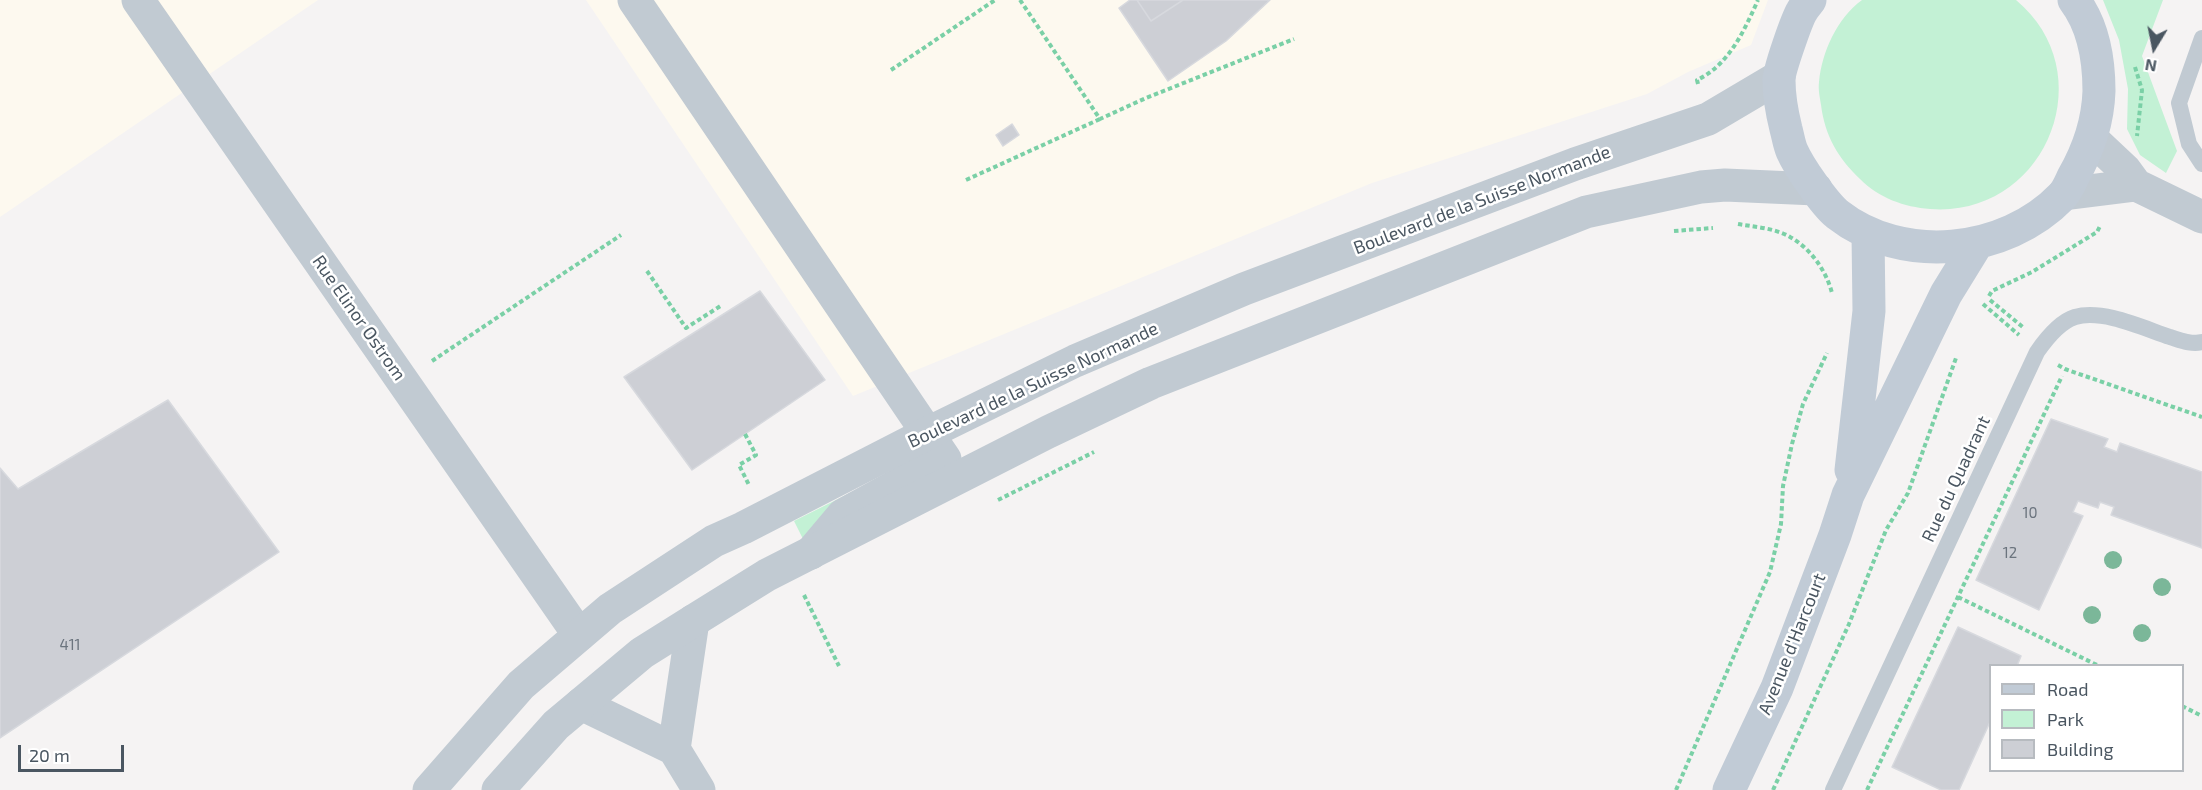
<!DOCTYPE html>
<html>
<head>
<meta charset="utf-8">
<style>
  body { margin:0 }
  #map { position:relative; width:2202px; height:790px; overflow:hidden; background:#f5f3f3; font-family:"Exo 2",sans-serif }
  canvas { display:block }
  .legend { position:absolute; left:1989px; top:664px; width:195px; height:108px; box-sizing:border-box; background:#fff; border:2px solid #b7bbc0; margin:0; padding:8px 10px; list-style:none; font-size:18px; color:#4a5661 }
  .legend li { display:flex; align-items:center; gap:12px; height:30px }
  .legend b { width:30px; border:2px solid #b7bbc0 }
  .north { position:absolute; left:2124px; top:18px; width:60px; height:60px; -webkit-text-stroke:4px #fff; paint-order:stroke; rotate:190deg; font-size:16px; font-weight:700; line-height:24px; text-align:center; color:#4a5661 }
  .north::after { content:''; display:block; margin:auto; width:21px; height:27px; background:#4a5661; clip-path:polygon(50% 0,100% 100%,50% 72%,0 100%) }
  .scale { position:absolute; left:18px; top:745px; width:106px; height:27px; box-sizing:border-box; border:3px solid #4a5661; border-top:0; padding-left:8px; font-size:18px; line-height:21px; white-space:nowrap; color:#4a5661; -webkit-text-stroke:4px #fff; paint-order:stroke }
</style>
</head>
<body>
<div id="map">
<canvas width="2202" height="790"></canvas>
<ul class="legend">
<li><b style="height:8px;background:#c1cbd6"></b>Road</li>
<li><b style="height:16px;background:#c3f1d5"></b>Park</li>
<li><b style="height:16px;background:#cdcfd5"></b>Building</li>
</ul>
<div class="north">N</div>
<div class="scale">20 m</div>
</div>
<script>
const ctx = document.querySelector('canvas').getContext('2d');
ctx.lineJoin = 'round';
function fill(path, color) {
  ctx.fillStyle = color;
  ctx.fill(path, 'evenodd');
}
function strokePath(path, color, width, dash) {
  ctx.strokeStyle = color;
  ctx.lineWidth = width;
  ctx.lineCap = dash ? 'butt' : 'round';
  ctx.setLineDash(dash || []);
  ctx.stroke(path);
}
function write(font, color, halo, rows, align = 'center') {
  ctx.font = font + ' "Exo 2",sans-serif';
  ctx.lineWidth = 5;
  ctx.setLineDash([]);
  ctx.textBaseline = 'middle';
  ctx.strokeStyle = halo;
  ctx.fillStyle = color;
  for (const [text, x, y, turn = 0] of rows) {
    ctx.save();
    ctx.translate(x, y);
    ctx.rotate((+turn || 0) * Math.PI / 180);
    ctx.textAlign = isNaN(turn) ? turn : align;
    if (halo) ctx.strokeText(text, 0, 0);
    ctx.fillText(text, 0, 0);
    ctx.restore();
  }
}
fill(new Path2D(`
  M0,0h318l-318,217z
  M586,0h1182l-17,45 -63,27 -41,22 -275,89 -519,213z`), '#fdf9ef');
fill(new Path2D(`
  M1862,0h154c89,74 29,218 -86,209 -26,-2 -51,-11 -70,-30 -22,-21 -35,-43 -39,-74 -1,-7 -3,-15 -2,-23 3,-30 18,-64 43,-82z
  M2103,0h60l-21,56 35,95 -11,22 -26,-18 -13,-26 1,-40 -9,-49z
  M928,454l-125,85 -9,-18z`), '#c3f1d5');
const building = new Path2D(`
  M1130,0h7l14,21 32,-21h87l-44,41 -58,40 -49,-73z
  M1137,0h46l-32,21z
  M1012,124l7,11 -16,11 -7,-11z
  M760,291l65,89 -133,90 -68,-93z
  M168,400l111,152 -279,186v-270l18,21z
  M2051,419l57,20 -4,8 13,5 3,-9 82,29v76l-91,-33 3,-8 -14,-5 -2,6 -20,-7 -5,11 10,4 -44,94 -63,-30z
  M1958,627l63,29 -4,10h-27v56l-31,68h-18l-49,-23z`);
fill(building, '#cdcfd5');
strokePath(building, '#d7d9de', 1.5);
strokePath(new Path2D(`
  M1020,0l80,119 46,-21 148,-59
  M2135,67l7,23 -5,46
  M891,70l104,-70
  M1698,84l-1,-4c32,-15 47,-49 61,-80
  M966,180l134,-61
  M1738,224c17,3 37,4 52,13 20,11 36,33 42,56
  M1674,231l39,-3
  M647,271l39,57 36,-23
  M1989,296l3,-5 40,-19 65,-40 3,-6
  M1990,300l34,28
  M1983,304l36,31
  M432,361l189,-126
  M2058,365l7,4 137,48
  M745,434l11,21 -17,10 10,20
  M998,500l96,-48
  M804,595l35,71
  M1958,597l141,69
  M2182,706l20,10
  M1676,790l94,-218 11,-48 2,-38 9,-42 11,-40 24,-51
  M1773,790l76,-166 37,-94 22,-37 48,-135
  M1867,790l195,-414`), '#7ad0a6', 4, [4.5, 3]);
strokePath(new Path2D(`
  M2202,38l-23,65 10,41 13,20
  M1833,790l204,-438c9,-13 22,-30 38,-35 28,-8 68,11 95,20 10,3 22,8 32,5`), '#c1cad2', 16);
strokePath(new Path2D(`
  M138,0l441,635
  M634,0l311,459 -102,56 -32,38
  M581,704l93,45 25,41
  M674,749l19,-128`), '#c1cad2', 33);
strokePath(new Path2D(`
  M2092,139l33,31 11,15 66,32
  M2064,194l72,-9
  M429,790l92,-105 89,-76 104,-68 29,-13 185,-95 147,-72 169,-72 331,-125 133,-45 71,-42
  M498,790l58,-65 86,-72 51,-32 74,-46 281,-143 103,-49 435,-171 115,-25 24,-2 91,4`), '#c1cad2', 33);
strokePath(new Path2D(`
  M1810,0c-2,3 -6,7 -8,11 -5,8 -23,59 -23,69 0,16 3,33 7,49 2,7 3,15 6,22 7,16 32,52 45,63 65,51 168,41 225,-18 5,-5 8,-13 11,-19 16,-28 25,-55 26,-86 0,-31 -6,-66 -25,-91
  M1851,470l18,-159 -1,-77
  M1729,790l48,-102 58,-153 13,-40 98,-201 32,-52`), '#c1cbd6', 33);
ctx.fillStyle = '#7bb799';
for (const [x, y] of [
  [2113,560],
  [2162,587],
  [2092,615],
  [2142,633]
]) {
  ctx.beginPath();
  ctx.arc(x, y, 9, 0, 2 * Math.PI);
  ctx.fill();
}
write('15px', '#6b747e', null, [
  ["10",2030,513],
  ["12",2010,553],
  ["411",70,645]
]);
write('18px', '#4a5661', '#fff', [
  ["Boulevard de la Suisse Normande",1482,200,-21],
  ["Rue Elinor Ostrom",359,318,55],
  ["Boulevard de la Suisse Normande",1033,385,-25],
  ["Rue du Quadrant",1956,479,-65],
  ["Avenue d'Harcourt",1792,644,-68]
]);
</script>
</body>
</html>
